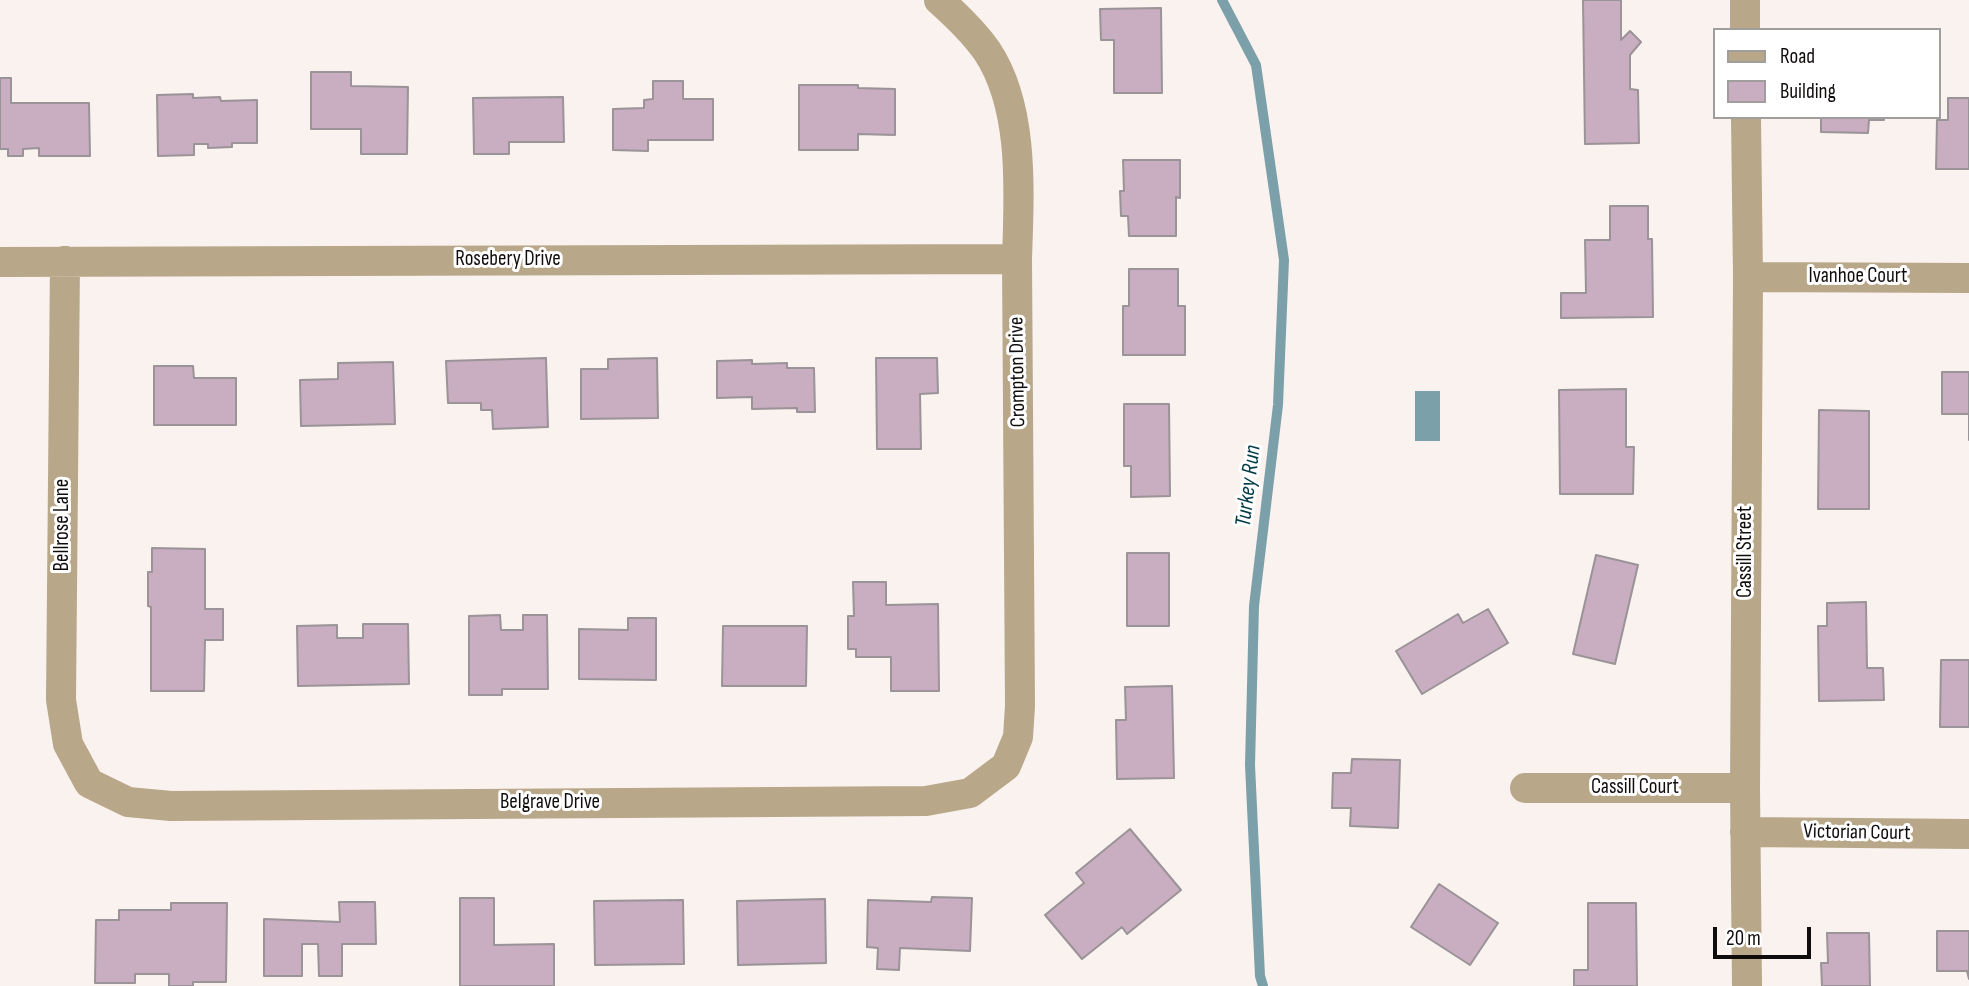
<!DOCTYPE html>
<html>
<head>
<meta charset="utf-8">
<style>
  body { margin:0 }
  #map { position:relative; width:1969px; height:986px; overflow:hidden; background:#faf2ee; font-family:"Sofia Sans Condensed",sans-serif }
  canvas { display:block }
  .legend { position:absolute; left:1713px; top:28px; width:228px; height:91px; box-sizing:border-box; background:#fff; border:2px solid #9f9e9d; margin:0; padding:9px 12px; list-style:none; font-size:21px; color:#0f0c0b }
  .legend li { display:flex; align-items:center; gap:14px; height:35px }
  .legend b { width:35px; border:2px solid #9f9e9d }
  .scale { position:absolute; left:1713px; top:927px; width:98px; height:32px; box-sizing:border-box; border:4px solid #0f0c0b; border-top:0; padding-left:9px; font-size:21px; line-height:24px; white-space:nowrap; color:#0f0c0b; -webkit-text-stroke:5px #fff; paint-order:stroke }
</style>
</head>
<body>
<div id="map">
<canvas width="1969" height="986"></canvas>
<ul class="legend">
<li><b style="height:9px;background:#b8a789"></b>Road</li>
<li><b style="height:19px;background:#c9adc0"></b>Building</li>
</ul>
<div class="scale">20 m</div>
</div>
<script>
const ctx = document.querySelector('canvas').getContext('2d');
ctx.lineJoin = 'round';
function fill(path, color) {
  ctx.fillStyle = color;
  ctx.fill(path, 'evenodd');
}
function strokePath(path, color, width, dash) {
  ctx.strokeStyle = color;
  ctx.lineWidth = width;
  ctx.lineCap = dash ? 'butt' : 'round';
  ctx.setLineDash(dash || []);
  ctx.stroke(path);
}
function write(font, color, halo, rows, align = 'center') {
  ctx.font = font + ' "Sofia Sans Condensed",sans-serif';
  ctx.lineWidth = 6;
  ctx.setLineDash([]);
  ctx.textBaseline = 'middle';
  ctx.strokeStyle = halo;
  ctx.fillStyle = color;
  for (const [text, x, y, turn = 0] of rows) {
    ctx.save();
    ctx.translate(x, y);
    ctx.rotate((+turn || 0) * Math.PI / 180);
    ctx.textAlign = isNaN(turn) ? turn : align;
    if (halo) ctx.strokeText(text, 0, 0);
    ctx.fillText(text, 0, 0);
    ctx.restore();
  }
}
fill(new Path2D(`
  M1415,391h25v50h-25z`), '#7ca0a9');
strokePath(new Path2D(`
  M1222,0l34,65 28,195 -6,145 -24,201 -4,159 10,211 3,10`), '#7ca0a9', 10);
const building = new Path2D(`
  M1583,0h38v40l9,-9 11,11 -11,13v34l8,1 1,53 -54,1z
  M1161,8l1,85h-48v-53h-13l-1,-31z
  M311,72h40v14l57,1 -1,67h-46v-25h-50z
  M0,78h11v25h78l1,53h-51v-8l-16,1v7h-15v-7h-8z
  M653,81h30v18h30v41h-65v11l-35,-1v-41l31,-1v-8l9,-1z
  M799,85h59v3l37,1v46l-37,-1v16h-59z
  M193,94v4l27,-1 1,4 36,-1v43h-25v4l-24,1v-4h-14v11l-36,1 -1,-61z
  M563,97l1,45h-55v12h-35l-1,-56z
  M1948,98h21v71h-33l1,-49h11z
  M1821,117h63v3h-15l-1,13 -47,-1z
  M1123,160h57v38l-4,-1v39h-47l-1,-20h-7l-1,-25h4z
  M1610,206h38v33h4l1,78 -92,1v-25h25l-1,-53h25z
  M1129,269h49v37h7v49h-62v-49h6z
  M546,358l2,69 -55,2 -1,-19h-11v-7h-33l-2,-42z
  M657,358l1,60 -77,1v-50h27v-10z
  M876,358h61l1,35 -18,1 1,55h-44z
  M752,360v4l35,-1v5h27l1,44h-18v-4l-45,1v-12l-35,1v-37z
  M393,362l2,62 -94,2 -1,-46 38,-1v-16z
  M154,366h39l1,12h42v47h-82z
  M1942,372h27v68v-26h-27z
  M1626,389v58h8l-1,47h-73l-1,-104z
  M1124,404h45l1,92 -39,1v-31h-7z
  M1819,410l50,1v98h-51z
  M152,548l53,1v60h18v31h-18l-1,51h-53v-84l-3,-1v-34h4z
  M1127,553h42v73h-42z
  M1596,555l42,10 -23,99 -42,-10z
  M853,582h33v23l52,-1 1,87h-48v-34h-35v-8h-8v-33h6z
  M1866,602l1,66h16l1,32 -65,1 -1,-75h9v-23z
  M1488,609l20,34 -86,51 -26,-43 62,-37 5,9z
  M500,615l1,15h22v-15h24l1,74h-46v6h-33v-79z
  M628,618h28v62l-77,-1v-50l49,1z
  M363,624h45l1,60 -111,2 -1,-60 40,-1v13h26z
  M723,626h84l-1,60h-84z
  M1941,660h28v67h-29z
  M1172,686l2,92 -57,1 -1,-59h10l-1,-33z
  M1352,759l48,1 -2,68 -48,-2 1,-18h-19l1,-35h18z
  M1130,829l51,61 -54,44 -5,-7 -40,32 -37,-44 39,-32 -8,-10z
  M1439,884l59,39 -28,42 -59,-38z
  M932,897l40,1 -2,53 -70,-3 -1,22 -22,-1 1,-21 -11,-1 1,-47 63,2z
  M460,898h34v47l60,-1v42h-94z
  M825,899l1,64 -88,2 -1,-64z
  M683,900l1,64 -89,1 -1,-64z
  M339,902h36l1,42h-34v32h-23l-1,-32h-16v32h-38v-57l76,3z
  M171,903h56l-1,79h-33v4h-24v-12h-34v9h-40l1,-63h23v-10h52z
  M1588,903h48l1,83h-63v-16h14z
  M1937,931h32v48l-2,-8h-30z
  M1827,933h42l1,53h-48l-1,-23h7z`);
fill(building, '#c9adc0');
strokePath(building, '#9a9397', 2);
strokePath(new Path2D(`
  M1745,0v30
  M1746,117l2,160 -3,511 2,198
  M65,261l-4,439 7,44 21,39 39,19 43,4 755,-5 44,-8 36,-27 12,-29 2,-31 -3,-447c2,-65 8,-151 -30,-208 -14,-20 -30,-35 -48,-51
  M0,262l1017,-3
  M1748,277l221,1
  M1525,788h220
  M1745,832l224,2`), '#b8a789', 30);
write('21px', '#0f0c0b', '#fff', [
  ["Rosebery Drive",508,260],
  ["Ivanhoe Court",1858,277],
  ["Crompton Drive",1018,372,-91],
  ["Bellrose Lane",63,525,-90],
  ["Cassill Street",1746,552,-90],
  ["Cassill Court",1635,788],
  ["Belgrave Drive",550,803],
  ["Victorian Court",1857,833,1]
]);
write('italic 23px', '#003b45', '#fff', [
  ["Turkey Run",1249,486,-83]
]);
</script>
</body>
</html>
